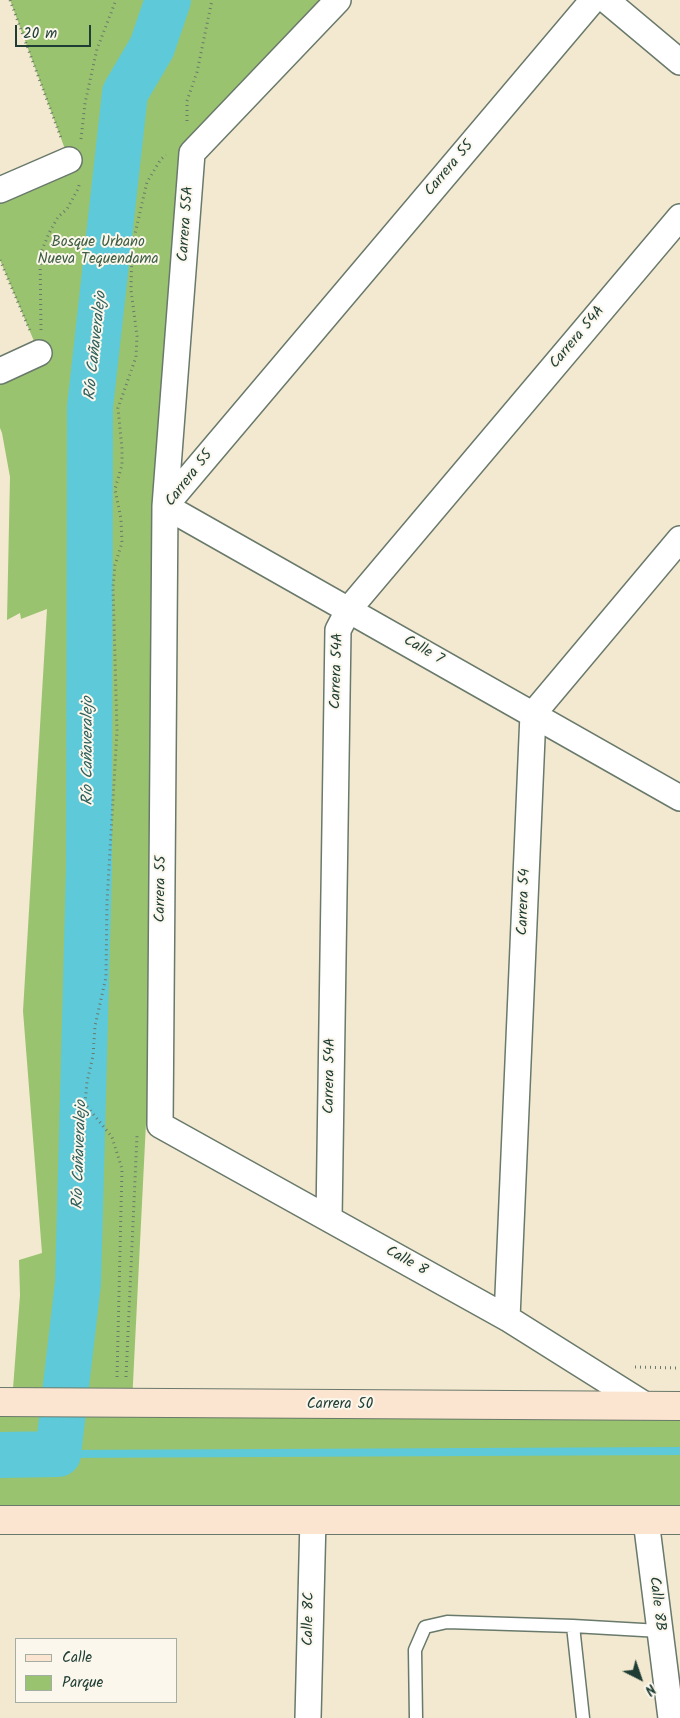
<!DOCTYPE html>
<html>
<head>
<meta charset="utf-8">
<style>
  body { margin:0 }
  #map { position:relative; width:680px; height:1718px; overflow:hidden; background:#f3e9d0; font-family:Kalam,sans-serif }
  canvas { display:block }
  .legend { position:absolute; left:15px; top:1638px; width:162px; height:65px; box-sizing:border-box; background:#fbf7ec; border:1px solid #a3ada2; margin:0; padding:6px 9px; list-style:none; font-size:15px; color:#1f3d34 }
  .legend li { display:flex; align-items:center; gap:10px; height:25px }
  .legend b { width:25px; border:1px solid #a3ada2 }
  .north { position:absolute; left:615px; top:1653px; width:50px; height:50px; -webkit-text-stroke:4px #fbf7ec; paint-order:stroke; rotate:139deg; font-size:14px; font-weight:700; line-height:20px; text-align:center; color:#1f3d34 }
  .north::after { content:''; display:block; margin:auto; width:18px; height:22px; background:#1f3d34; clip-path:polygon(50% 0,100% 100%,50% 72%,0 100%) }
  .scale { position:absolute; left:15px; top:25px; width:76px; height:22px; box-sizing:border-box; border:2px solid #1f3d34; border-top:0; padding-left:6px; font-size:15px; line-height:18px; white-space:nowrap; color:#1f3d34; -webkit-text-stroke:4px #fbf7ec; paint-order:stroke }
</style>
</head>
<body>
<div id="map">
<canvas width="680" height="1718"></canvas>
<ul class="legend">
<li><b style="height:6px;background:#fce5d0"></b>Calle</li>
<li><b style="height:14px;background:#9ac36f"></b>Parque</li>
</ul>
<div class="north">N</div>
<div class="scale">20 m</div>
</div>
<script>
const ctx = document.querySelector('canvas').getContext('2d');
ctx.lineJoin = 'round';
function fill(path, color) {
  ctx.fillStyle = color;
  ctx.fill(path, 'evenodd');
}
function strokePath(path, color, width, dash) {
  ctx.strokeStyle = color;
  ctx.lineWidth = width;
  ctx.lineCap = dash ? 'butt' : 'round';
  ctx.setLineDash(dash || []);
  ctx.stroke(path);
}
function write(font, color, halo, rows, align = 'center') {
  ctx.font = font + ' Kalam,sans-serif';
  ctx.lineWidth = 4;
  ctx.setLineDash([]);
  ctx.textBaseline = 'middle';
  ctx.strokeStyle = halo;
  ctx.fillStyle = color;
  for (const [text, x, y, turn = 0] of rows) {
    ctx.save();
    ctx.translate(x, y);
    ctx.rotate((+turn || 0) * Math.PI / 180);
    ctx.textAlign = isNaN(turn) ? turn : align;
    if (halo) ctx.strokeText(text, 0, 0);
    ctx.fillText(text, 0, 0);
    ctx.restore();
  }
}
fill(new Path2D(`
  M10,0h328l-144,151 -29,355 -5,619 -14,-2 -14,280 548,3v114h-680v-118h12l8,-107 -1,-35 23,-7 -19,-242 24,-402 -26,10 -1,-6 -13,7 3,-143 -8,-44 -2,-5v-57l39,-18 -39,-93v-70l69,-30z`), '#9ac36f');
strokePath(new Path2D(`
  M58,1454l622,-3`), '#5ec9d9', 8);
strokePath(new Path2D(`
  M0,1455l58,-1 20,-171 11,-414 1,-462 35,-314 27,-46 16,-47`), '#5ec9d9', 46);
const lane = new Path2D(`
  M573,1626l10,92
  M416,1718l-1,-68 10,-23 22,-5 126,4 87,5`);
const street = new Path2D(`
  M338,0l-146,153 -27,353 -5,619 347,193 140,88
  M606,0l74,62
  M0,190l69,-30
  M0,371l39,-18
  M165,506l428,-506
  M165,506l515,292
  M329,1219l9,-589 11,-21 331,-392
  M507,1318l26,-604 147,-175
  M646,1520l25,198
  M308,1718l5,-199`);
const secondary = new Path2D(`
  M0,1402l680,4
  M0,1520h680`);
strokePath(lane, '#69796b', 15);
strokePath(street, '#69796b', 28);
strokePath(secondary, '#69796b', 30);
strokePath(new Path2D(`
  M10,0l51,138
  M187,121v-20l10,-29 15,-72
  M81,139l4,-36 12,-54 19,-49
  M0,260l30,71
  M41,330l-1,-75 9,-22 9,-16 9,-8 11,-20 2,-7
  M635,1367l45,1
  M117,1377l5,-208 -10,-32 -27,-33 2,-22 6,-26 2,-30 11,-49 1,-75 10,-171 -4,-144 2,-22 7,-22 -1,-24 -6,-30 7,-24v-16l-4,-41 18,-51 1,-21 -6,-46 1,-43 15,-65 14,-23 5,-4
  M126,1377l11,-241`), '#69796b', 3, [1, 4]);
strokePath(lane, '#fff', 12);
strokePath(street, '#fff', 25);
strokePath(secondary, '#fce5d0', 28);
write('15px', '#1f3d34', '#fbf7ec', [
  ["Carrera 55",450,169,-50],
  ["Carrera 55A",187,224,-86],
  ["Carrera 54A",578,338,-50],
  ["Carrera 55",190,479,-52],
  ["Calle 7",423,651,30],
  ["Carrera 54A",338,671,-88],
  ["Carrera 55",162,889,-89],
  ["Carrera 54",525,902,-88],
  ["Carrera 54A",331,1076,-89],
  ["Calle 8",406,1262,29],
  ["Carrera 50",340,1405],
  ["Calle 8B",656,1604,83],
  ["Calle 8C",310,1619,-89]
]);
write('15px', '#3e5e43', '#fbf7ec', [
  ["Bosque Urbano",98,243],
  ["Nueva Tequendama",98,260]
]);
write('italic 16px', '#2f605d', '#fbf7ec', [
  ["Río Cañaveralejo",97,346,-84],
  ["Río Cañaveralejo",89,751,-90],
  ["Río Cañaveralejo",81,1155,-88]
]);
</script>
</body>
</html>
